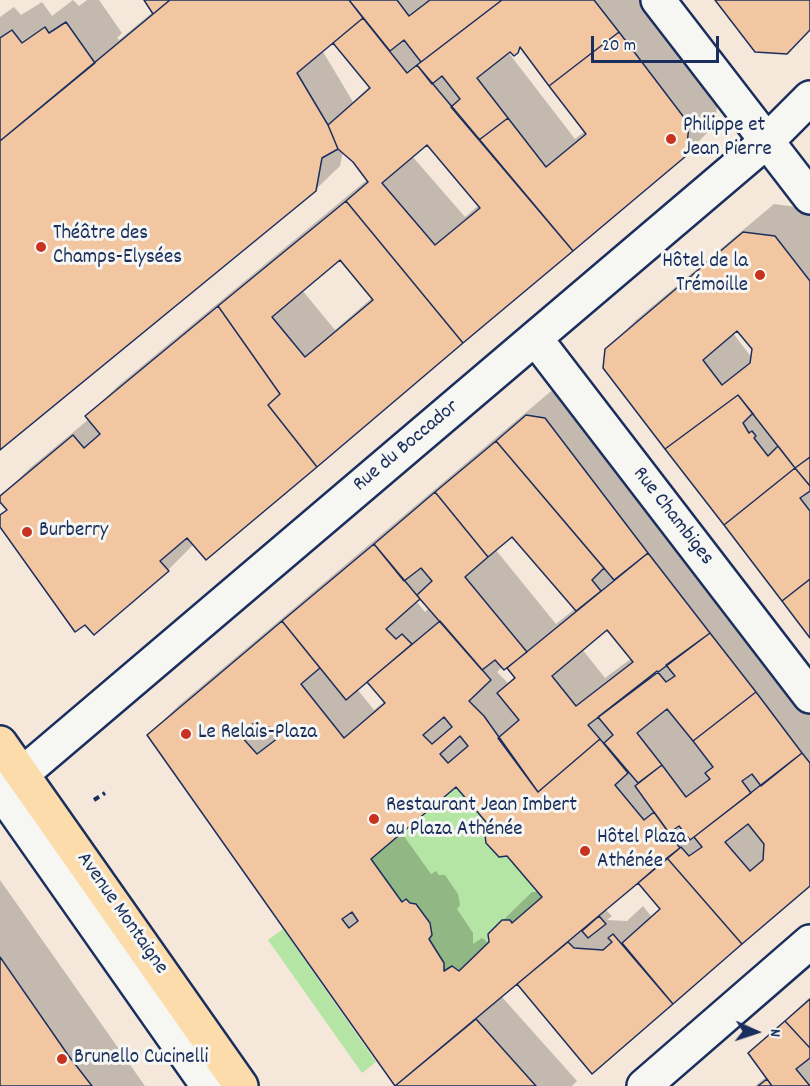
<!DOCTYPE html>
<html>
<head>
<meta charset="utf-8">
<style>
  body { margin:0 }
  #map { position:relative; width:810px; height:1086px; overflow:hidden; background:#f5e8da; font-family:Dekko,sans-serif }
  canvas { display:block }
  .north { position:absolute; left:726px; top:1002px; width:60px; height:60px; -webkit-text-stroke:4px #f6f6f2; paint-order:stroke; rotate:93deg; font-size:16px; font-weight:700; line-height:24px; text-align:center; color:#1b2f5e }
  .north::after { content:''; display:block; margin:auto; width:21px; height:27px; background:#1b2f5e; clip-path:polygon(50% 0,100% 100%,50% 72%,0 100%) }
  .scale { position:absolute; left:591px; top:36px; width:128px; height:27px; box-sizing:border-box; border:3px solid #1b2f5e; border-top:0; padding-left:8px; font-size:18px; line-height:21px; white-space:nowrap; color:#1b2f5e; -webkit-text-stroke:4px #f6f6f2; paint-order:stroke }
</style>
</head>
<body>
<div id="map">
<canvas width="810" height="1086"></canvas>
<div class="north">N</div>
<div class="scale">20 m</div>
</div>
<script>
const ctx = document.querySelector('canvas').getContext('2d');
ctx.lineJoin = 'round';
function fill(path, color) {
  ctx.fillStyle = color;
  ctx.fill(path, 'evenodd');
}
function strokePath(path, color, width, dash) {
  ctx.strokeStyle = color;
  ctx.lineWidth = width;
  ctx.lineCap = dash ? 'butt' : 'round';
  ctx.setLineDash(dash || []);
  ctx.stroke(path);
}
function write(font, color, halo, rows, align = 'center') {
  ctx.font = font + ' Dekko,sans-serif';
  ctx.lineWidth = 6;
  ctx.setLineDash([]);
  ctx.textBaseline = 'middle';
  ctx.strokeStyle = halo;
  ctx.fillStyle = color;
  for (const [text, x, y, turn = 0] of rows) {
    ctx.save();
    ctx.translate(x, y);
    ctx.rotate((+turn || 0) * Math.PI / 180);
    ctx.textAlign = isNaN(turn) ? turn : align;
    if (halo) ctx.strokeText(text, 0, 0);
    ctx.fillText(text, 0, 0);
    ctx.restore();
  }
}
fill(new Path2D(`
  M456,787l36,42 -7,5 1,9 13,14 8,-1 35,41 -30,26 -2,-3h-8l-14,14 1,8 -30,29 -7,-5 -8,5v-8l-15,-24 3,-4 -2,-12 -14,-19 -6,-1 -4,-4 -4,3 -31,-43z
  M283,929l93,133 -14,11 -94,-133z`), '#b4e5a5');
fill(new Path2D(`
  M73,0l6,6 8,-6h12l23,33 -5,5 2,2 35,-29 -9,-11h500l73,95 -3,30 -30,30 -491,389 -26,26 -168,-46v-8l8,-8 -8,-10 30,-30 59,-49 -2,-3 32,-31 249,-206 -14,-18 -11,-10 -3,15 -25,24 -315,258v-431l14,-10 7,8 21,-13 10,14zM340,35l30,51 -17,16 -31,-52zM522,47l63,84 -10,8 -67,-87h9zM428,143l51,62 -14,12 -53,-61zM340,258l33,39 -38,33 -33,-40z
  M774,204l30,4 6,7v420l-203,-286 29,-29zM737,329l16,19 -1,10 -19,-25z
  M556,387l254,311v185l-218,189 -75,-90 -16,14 76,85 -5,5h-177l-246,-351 29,-29zM512,535l64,73 -20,16 -61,-75zM420,597l9,11 -4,4 -9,-11zM608,628l24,30 -27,20 -23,-29zM503,666l12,10 -7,7 -11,-11zM367,680l18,21 -11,9 -17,-21zM456,785l37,43 47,64h-8l-43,42 1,10 -8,-6 -9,6v-11l-16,-24 3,-4 -2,-11 -13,-19h-6l-3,-4 -5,3 -30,-42zM666,826l16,19h-4l-15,-17zM643,877l18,31 -10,8 -8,-10 -16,15 -20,-1 5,-4 -7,-7z
  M0,880l145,206h-145z
  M810,997v89h-55l12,-10 -17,-23z`), '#0003');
const building = new Path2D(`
  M144,0h26l-17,14z
  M170,0h179l14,18 -66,55 31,52 10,24 -16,9 -6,33 -316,259v-309z
  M349,0h48l12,16 21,-16h72l-81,62 -17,-22 -14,11z
  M502,0h92l25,32 -70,54 -29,-39 -2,6 -4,3 -4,-4 -33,26 31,40 -29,22 -28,-33 9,-8 -18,-23 -10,8 -15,-19z
  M715,0h95v30l-23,24 -32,-2z
  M363,18l44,55 10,-8 156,186 -110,92 -117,-142 22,-19 -15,-20 -15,-13 -10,-24 42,-37 -37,-45zM427,145l53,63 -45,37 -53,-62z
  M66,22l29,41 -95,78v-103l12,-8 10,13 23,-16 4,6z
  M619,32l70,92 -3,32 -113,95 -94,-111 29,-22 38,49 40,-33 -37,-48z
  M346,201l117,142 -146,124 -49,-62 12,-11 -62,-88zM340,260l33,40 -68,57 -33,-40z
  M743,232l32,4 35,45v176l-15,11 -57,-73 -73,54 -62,-81 2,-19zM737,331l15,18 -2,14 -28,22 -19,-25z
  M218,306l62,88 -12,11 49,62 -111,93 -19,-22 -27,23 9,10 -75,64 -9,-10 -10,7 -75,-105v-12l7,-5 -7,-8v-6l73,-61 11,13 16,-14 -15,-18z
  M738,395l16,20 -2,-1 -9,9 6,10 3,-2 4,5 -2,2 14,18 10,-10 17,22 -71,57 -59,-76z
  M526,415l19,3 103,135 -34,27 -118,-139z
  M496,441l108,127 -12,12 9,11 -25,20 -64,-74 -24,20 -53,-65z
  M810,457v29l-15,-18z
  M795,468l15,18v5l-10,7 10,13v68l-28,22 -58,-76z
  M435,492l53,65 -23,20 62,75 -23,18 -9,-10 -13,10 -62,-71 -3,-4 15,-14 -11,-13 -17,13 -30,-37z
  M374,544l46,55 -34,30 10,10 6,-5 10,10 -66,56 -64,-79z
  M648,553l62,80 -122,92 12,14 -62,53 -40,-54 21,-18 -22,-27 18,-15 -8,-10zM607,630l26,32 -57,44 -24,-30z
  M810,579v59l-28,-37z
  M282,621l38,47 -19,16 43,54 41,-35 -18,-21 73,-61 51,59 -22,21 15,15 54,76 62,-53 28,34 -13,12 29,35 10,-8 26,36 -285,238 -248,-351zM444,717l8,10 -20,17 -9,-9zM255,722l9,9 5,-4 9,11 -21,16 -17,-19zM460,736l8,10 -20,17 -8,-9zM456,787l36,42 -7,6 1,8 13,14 8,-1 35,41 -30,26 -2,-3h-8l-14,14 1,8 -30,29 -7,-5 -8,5v-8l-15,-24 3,-4 -2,-12 -14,-19 -6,-1 -4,-4 -4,3 -31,-43zM352,912l6,9 -9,7 -7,-9z
  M710,633l46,59 -63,49 -26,-32 -30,24 25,32 -24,18 -34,-40 9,-8 -15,-18 59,-46 9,11 9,-6 -9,-11z
  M756,692l46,61 -41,33 -9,-12 -10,7 9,12 -57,44 -4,3 -11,-14 -10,7 -34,-47 27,-21 24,32 24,-18 -5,-6 8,-6 -20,-26z
  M802,753l8,10v123l-68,58 -75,-86 14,-11 8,9 13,-9 -8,-10zM748,824l16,20 -1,16 -13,11 -25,-29z
  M667,858l75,86 -69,60 -51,-61 38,-34 -22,-26z
  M599,916l7,8 -18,14 -6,-7z
  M613,934l60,70 -81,70 -75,-90 51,-42 6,6 29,2 9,-8 -4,-4z
  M0,957l68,98 24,31h-92z
  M810,999v49l-25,-27z
  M476,1019l60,67h-141z
  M785,1021l25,27v10l-14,11 14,17h-38l-24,-33z
  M767,1079l5,7h-14z`);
fill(building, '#f3c6a2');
strokePath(building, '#1b2f5e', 1.5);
const minor = new Path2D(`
  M658,0l152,197
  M535,338l275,358
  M0,790l208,296
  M1,792l766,-651 43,-43
  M644,1086l166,-144`);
const major = new Path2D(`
  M0,743l241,343`);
strokePath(minor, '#1b2f5e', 38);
strokePath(major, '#1b2f5e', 38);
strokePath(new Path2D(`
  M94,800l11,-7`), '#1b2f5e', 4, [6, 4.5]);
strokePath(minor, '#f6f6f2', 33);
strokePath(major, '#fddcac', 33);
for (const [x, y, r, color] of [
  [671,139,6,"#c8321e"],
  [41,247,6,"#c8321e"],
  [760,275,6,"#c8321e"],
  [27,532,6,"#c8321e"],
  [186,734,6,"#c8321e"],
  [374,819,6,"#c8321e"],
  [585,851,6,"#c8321e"],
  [62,1059,6,"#c8321e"]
]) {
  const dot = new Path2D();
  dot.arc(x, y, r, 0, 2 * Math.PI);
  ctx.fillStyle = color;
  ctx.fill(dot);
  strokePath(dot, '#f6f6f2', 2);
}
write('21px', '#1b2f5e', '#f6f6f2', [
  ["Philippe et",683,127],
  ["Jean Pierre",683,151],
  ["Théâtre des",53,235],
  ["Champs-Elysées",53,259],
  ["Hôtel de la",748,263,"right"],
  ["Trémoille",748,287,"right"],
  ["Burberry",39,532],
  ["Le Relais-Plaza",198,734],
  ["Restaurant Jean Imbert",386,807],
  ["au Plaza Athénée",386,831],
  ["Hôtel Plaza",597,839],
  ["Athénée",597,863],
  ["Brunello Cucinelli",74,1059]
], 'left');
write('21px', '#1b2f5e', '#f6f6f2', [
  ["Rue du Boccador",407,447,-40],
  ["Rue Chambiges",672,517,52],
  ["Avenue Montaigne",121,914,55]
]);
</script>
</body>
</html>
